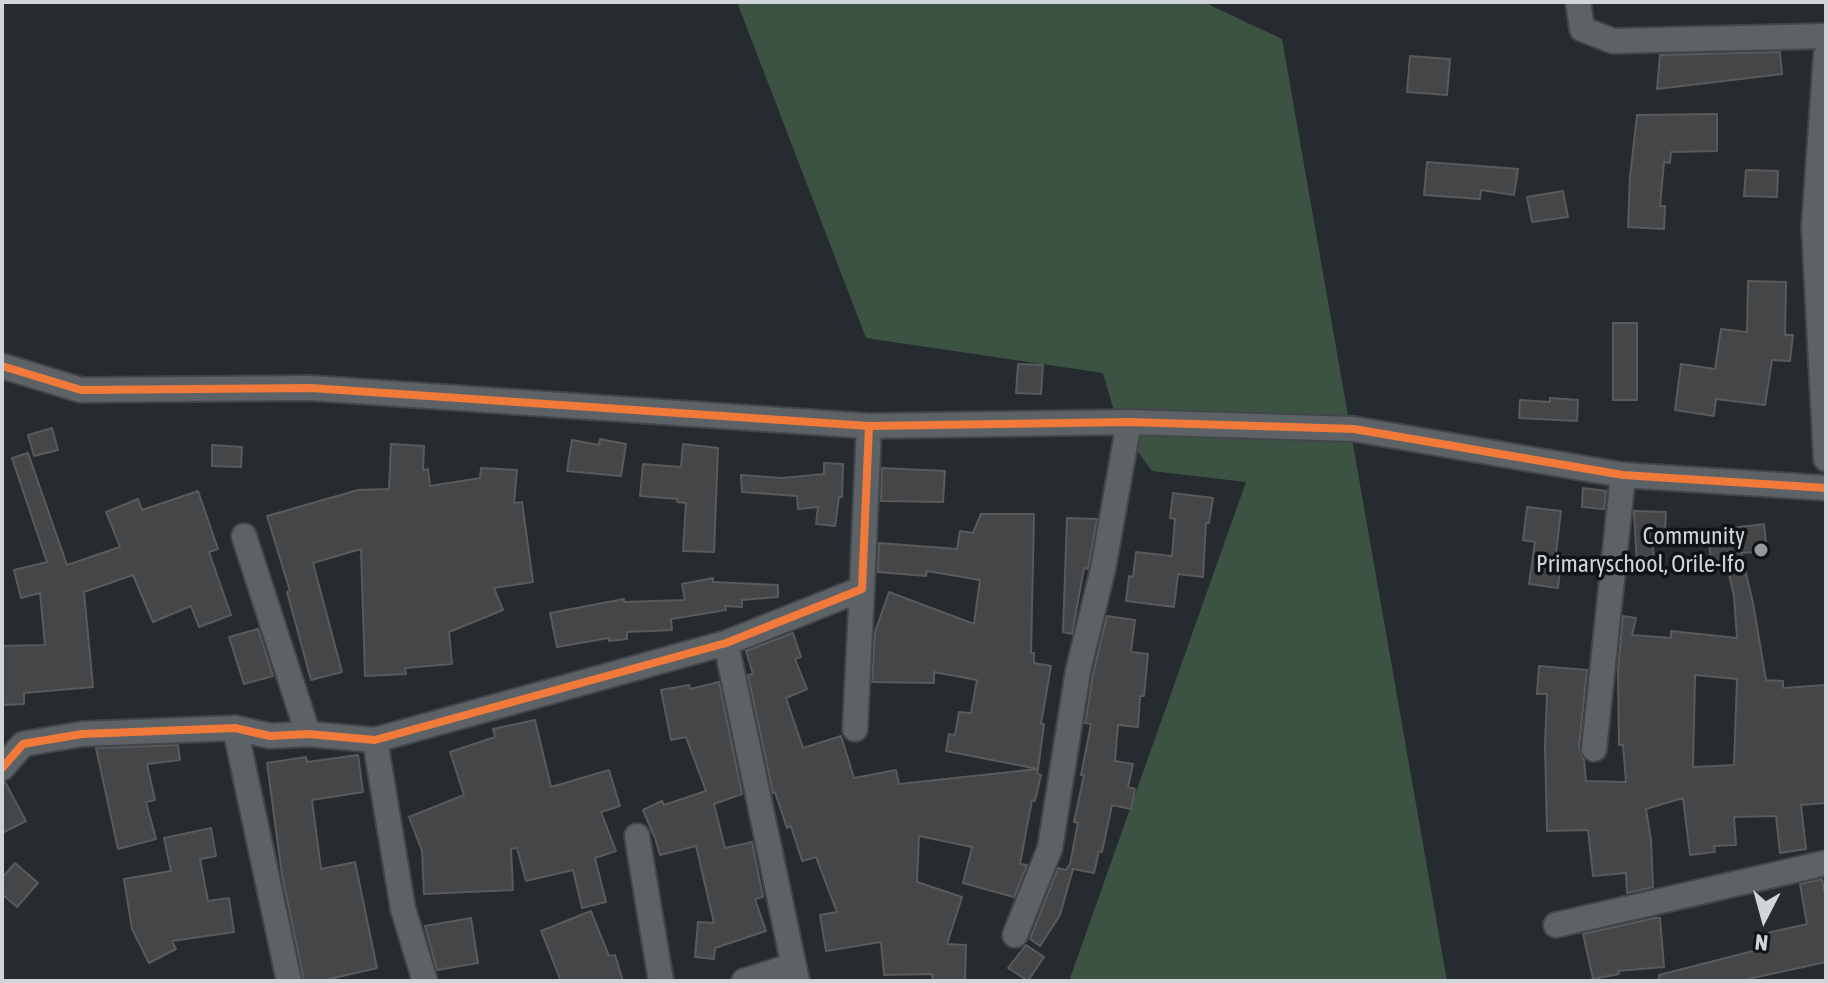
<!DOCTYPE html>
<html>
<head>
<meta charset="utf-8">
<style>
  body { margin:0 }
  #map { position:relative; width:1828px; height:983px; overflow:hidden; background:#262b30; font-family:"Asap Condensed",sans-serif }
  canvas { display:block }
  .frame { position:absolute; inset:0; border:4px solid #d0d5da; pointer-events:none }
  .north { position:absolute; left:1724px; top:879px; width:80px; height:80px; -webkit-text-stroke:6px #101417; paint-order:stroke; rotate:186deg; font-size:22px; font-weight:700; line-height:32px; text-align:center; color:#d0d5da }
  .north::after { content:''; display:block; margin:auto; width:28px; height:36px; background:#d0d5da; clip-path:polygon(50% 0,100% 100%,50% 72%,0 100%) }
</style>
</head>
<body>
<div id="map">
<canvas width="1828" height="983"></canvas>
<div class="frame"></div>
<div class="north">N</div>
</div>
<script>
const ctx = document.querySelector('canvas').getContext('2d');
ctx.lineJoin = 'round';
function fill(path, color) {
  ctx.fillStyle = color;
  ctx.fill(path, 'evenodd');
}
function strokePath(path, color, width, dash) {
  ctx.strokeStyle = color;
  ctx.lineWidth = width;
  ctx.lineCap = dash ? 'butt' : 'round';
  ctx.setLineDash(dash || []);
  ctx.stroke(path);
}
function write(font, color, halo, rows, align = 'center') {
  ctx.font = font + ' "Asap Condensed",sans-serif';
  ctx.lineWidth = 7;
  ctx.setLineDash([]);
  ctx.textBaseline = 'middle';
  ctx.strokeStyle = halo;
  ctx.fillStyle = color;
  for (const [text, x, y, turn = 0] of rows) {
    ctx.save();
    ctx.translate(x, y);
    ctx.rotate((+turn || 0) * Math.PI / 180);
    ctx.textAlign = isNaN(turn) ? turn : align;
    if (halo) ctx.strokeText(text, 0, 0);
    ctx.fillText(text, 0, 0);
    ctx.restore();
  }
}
fill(new Path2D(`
  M737,2h466l79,37 165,942h-378l177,-499 -94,-11 -34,-46 -15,-52 -237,-35z`), '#3c5344');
const building = new Path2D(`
  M1780,52l2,22 -125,15 3,-34z
  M1410,56l40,3 -3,36 -40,-3z
  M1717,114v37l-46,1 -1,11 -6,-1 -4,44h5l-1,23 -36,-2 2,-50 7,-62z
  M1427,162l91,7 -4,26 -33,-5 -1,9 -56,-4z
  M1746,170l32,1 -1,26 -33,-1z
  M1563,191l5,26 -36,5 -5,-25z
  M1748,281l38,1 -1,53h8l-3,26 -18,-1 -7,45 -49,-6 -2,17 -39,-6 6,-46 34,5 6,-40 26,3z
  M1613,323h24v77h-24z
  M1018,364l25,1 -2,29 -25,-1z
  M1550,398l28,2 -1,21 -58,-3 1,-18 30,2z
  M52,428l6,22 -24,6 -6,-21z
  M600,439l26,5 -5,32 -54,-5 5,-31 27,5z
  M391,444l33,2 -1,24 5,-1 2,17 50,-8 1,-10 36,2 -3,33 8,-1 11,80 -39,6 9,22 -54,22 3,32 -47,4 1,6 -41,2 -4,-127 -48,14 29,109 -31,8 -24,-88 3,-1 -23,-75 91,-26 31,-1z
  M683,444l35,4 -4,104 -31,-1 3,-48 -9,-1 1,-3 -38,-3 3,-32 38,3z
  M212,445l30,2 -1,20 -29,-1z
  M28,453l39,112 53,-18 -14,-35 32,-13 4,11 56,-19 20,58 -9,3 22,63 -32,12 -8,-21 -38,16 -20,-47 -49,17 9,95 -69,6v11l-22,1v-59l43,-1 -5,-52 -19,5 -7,-28 33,-8 -35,-104z
  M824,463l19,1 -1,33h-3l-4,29 -19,-2 2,-17 -20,2 -1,-13 -55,-4 -1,-17 41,3 42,-4z
  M882,468l63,3 -2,31 -62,-1z
  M1583,488l23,3 -2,18 -22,-2z
  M1173,493l40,5 -4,25h-3l-3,54 -25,-3 -4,33 -48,-6 3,-25 4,1 3,-25 36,4 3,-37 -5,-1z
  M1527,507l34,4 -5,43 6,1 -4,33 -29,-4 6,-42 -12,-2z
  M1634,511l32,1 -1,20h-13l2,32 -17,1z
  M981,514h53l-3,139h3v10l17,3 -10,58h3l-6,45 -92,-18 3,-17 6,1 4,-23 12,1 6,-33 -43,-8v11l-62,-1 3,-50 14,-40 85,32 6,-44 -53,-9 -1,5 -48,-4 1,-29 78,6 3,-18 13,2z
  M1067,518l30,1 -9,50 -4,-1 -12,66 -9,-2z
  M1764,524l3,27 -26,2 12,50 13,77 17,1v7l43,-3v118l-25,2 5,44 -26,4 -4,-37 -42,1 2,28 -22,1 1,6 -25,3 -7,-57 -37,11 5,31 2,47 -26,6 -1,-20 -33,3 -5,-46 -41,1 -2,-85 2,-52h-10l2,-28 48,4 -8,77 5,13 2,21 40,1 -3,-37h-4l-1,-76 5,-53 13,2 -4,17 39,3v-7l66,7 -3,-42 -7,-31 -14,2 -7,-36zM1695,675l42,4 -3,86 -41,2z
  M713,578v4l65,3v12l-36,3v7l-17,-1 1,4 -55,9 1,11 -45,2v7l-18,2v-3l-52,9 -7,-34 74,-14v3l61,-2 -3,-16z
  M1107,616l28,4 -4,32 17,2 -4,42h-4l-2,31 -20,-2 -3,36 18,3 -5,23 7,2 -4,20 -19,-4 -10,47 -3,-1 -5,22 -21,-4 -13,46 -20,31 -10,-7 28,-71 8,2 4,-6 8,-41 -4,-1 10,-47h-3l10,-51 -6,-1 1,-4 7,-45z
  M258,629l15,47 -29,8 -15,-47z
  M793,633l8,24 -6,2 12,30 -21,9 17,50 38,-12 13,42 42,-8 3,14 139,-15 -1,5 4,1 -6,26 -3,-1 -12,64 7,1 -13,32 -51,-14 9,-36 -53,-11 -2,46 45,15 -15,47 19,1 -1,36h-32l-1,-7 -48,1 -3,-33 -55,9 -6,-36 17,-3 -21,-55 -14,4 -11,-35 -4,2 -12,-36 -2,1 -25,-118 5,-1 -7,-23z
  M719,682l23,112 -28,10 11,44 27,-6 11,55 -8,2 11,32 -51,17 -1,11 -19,-2 3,-35 16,1 -18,-77 -36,9 -5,-17 -12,-28 19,-9 2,4 42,-14 -20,-54 -15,3 -10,-50 28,-5 1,4z
  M535,720l16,67 58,-17 11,36 -19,6 15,39 -21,7 11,44 -24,6 -9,-38 -47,11 -9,-33 -6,1 2,41 -89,4 -2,-43 -13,-34 55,-22 -14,-43 45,-15 -2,-8z
  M178,745l2,15 -33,4 8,36 -9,2 10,37 -38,10 -22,-101z
  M358,755l5,37 -51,8 9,69 34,-7 22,106 -56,13h-17l-22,-106 -15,-112 39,-6 1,5z
  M5,782l21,39 -24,12v-50z
  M211,828l5,28 -16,3 8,42 21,-3 5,34 -62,9 4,8 -27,14 -17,-34 -8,-50 47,-8 -7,-33z
  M15,863l23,20 -21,24 -15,-13v-16z
  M1822,879l4,22v61l-87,19h-80v-6l98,-25 -3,-14 53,-12 -7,-40z
  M591,911l18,45 6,-1 8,26h-62l-20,-50z
  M471,918l7,45 -41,7 -12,-44z
  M1655,918h5l4,49 -46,4 1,3 -26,5 -10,-45z
  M1026,945l18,12 -16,24 -20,-13z`);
fill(building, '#454647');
strokePath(building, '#5a5a5b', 2);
const minor = new Path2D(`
  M1578,2l4,27 31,12 213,-5
  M1826,55l-12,172 12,232
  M2,366l79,24 230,-2 558,38 260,-4 225,7 269,46 203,13
  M244,536l64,198
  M726,643l71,338
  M235,728l54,253
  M855,729l7,-140
  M375,740l28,169 22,72
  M1594,749l29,-274
  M2,768l21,-24 59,-10 153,-6 35,8 38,-2 67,6 351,-97 136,-54 7,-163
  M637,836l24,145
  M1556,925l270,-62
  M1015,935l35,-87 28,-177 25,-102 26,-147
  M744,981l48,-15`);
strokePath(minor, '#42464a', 28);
strokePath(minor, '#5d6266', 24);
strokePath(new Path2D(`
  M2,366l79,24 230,-2 558,38 260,-4 225,7 269,46 203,13
  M2,768l21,-24 59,-10 153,-6 35,8 38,-2 67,6 351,-97 136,-54 7,-163`), '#f17a3a', 8);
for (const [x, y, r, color] of [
  [1761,550,8,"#949a9e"]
]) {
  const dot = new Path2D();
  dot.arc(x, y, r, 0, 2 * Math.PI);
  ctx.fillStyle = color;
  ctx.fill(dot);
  strokePath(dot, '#101417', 3);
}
write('24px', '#d0d5da', '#101417', [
  ["Community",1745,536],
  ["Primaryschool, Orile-Ifo",1745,564]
], 'right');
</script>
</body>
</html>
